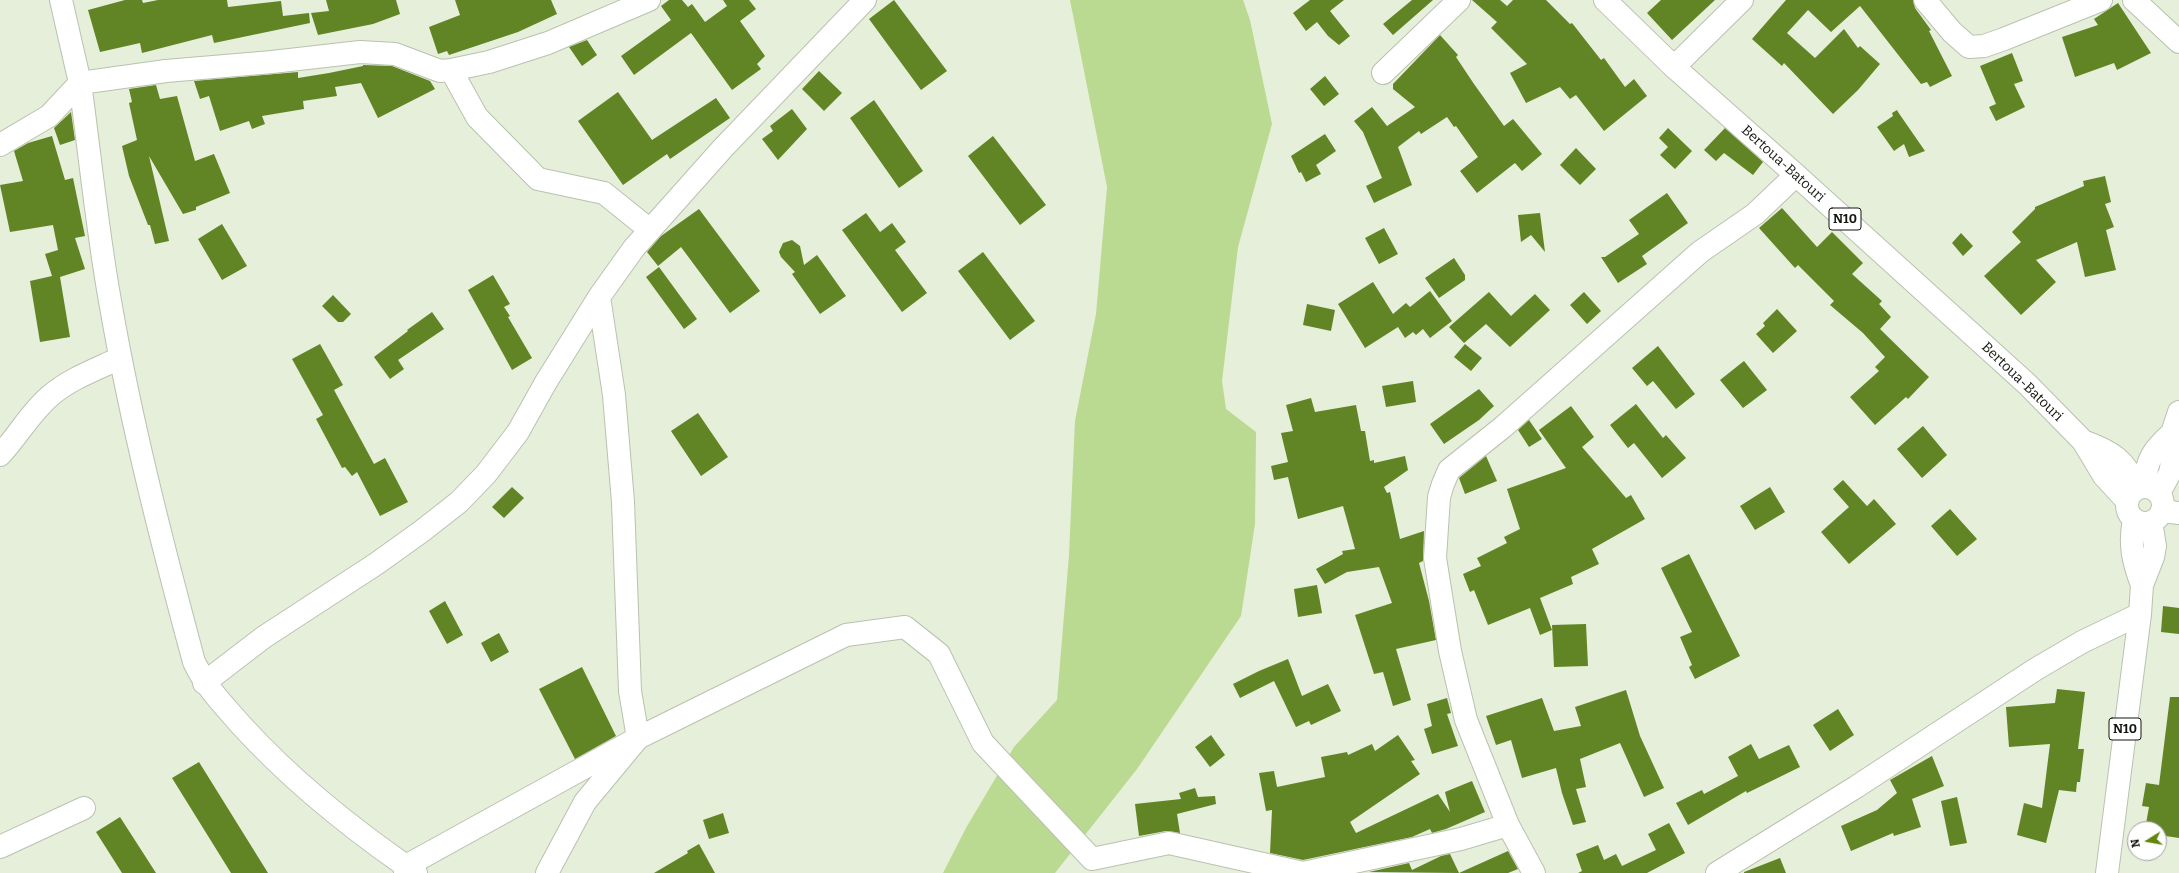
<!DOCTYPE html>
<html>
<head>
<meta charset="utf-8">
<style>
  body { margin:0 }
  #map { position:relative; width:2179px; height:873px; overflow:hidden; background:#e5efda; font-family:Bitter,serif }
  canvas { display:block }
  .north { position:absolute; left:2127px; top:821px; width:40px; height:40px; box-sizing:border-box; background:#fff; border:1px solid #a1a29f; border-radius:50%; rotate:259deg; font-size:11px; font-weight:700; line-height:16px; text-align:center; color:#141710 }
  .north::after { content:''; display:block; margin:auto; width:14px; height:18px; background:#60860d; clip-path:polygon(50% 0,100% 100%,50% 72%,0 100%) }
</style>
</head>
<body>
<div id="map">
<canvas width="2179" height="873"></canvas>
<div class="north">N</div>
</div>
<script>
const ctx = document.querySelector('canvas').getContext('2d');
ctx.lineJoin = 'round';
function fill(path, color) {
  ctx.fillStyle = color;
  ctx.fill(path, 'evenodd');
}
function strokePath(path, color, width, dash) {
  ctx.strokeStyle = color;
  ctx.lineWidth = width;
  ctx.lineCap = dash ? 'butt' : 'round';
  ctx.setLineDash(dash || []);
  ctx.stroke(path);
}
function write(font, color, halo, rows, align = 'center') {
  ctx.font = font + ' Bitter,serif';
  ctx.lineWidth = 4;
  ctx.setLineDash([]);
  ctx.textBaseline = 'middle';
  ctx.strokeStyle = halo;
  ctx.fillStyle = color;
  for (const [text, x, y, turn = 0] of rows) {
    ctx.save();
    ctx.translate(x, y);
    ctx.rotate((+turn || 0) * Math.PI / 180);
    ctx.textAlign = isNaN(turn) ? turn : align;
    if (halo) ctx.strokeText(text, 0, 0);
    ctx.fillText(text, 0, 0);
    ctx.restore();
  }
}
fill(new Path2D(`
  M1070,0h173l7,20 22,104 -34,123 -16,134 4,28 30,23 -1,92 -14,92 -104,153 -82,104h-112l23,-45 48,-81 43,-47 12,-145 6,-134 21,-107 11,-127z`), '#bad991');
fill(new Path2D(`
  M125,0h17l1,3 15,-3h69l1,7 53,-6 2,15 26,-3 1,10 -96,20 -2,-8 -70,18 -2,-10 -40,9 -12,-42z
  M326,0h70l4,14 -27,10 -55,11 -7,-22 18,-2z
  M455,0h96l6,14 -39,18 -69,23 -2,-4 -9,3 -9,-27 31,-12z
  M669,0h13l6,7 4,-3 13,18 22,-16 -4,-6h26l7,9 -16,12 25,35 -8,8 4,5 -29,21 -41,-57 -57,42 -13,-19 50,-36 -10,-14z
  M894,0l53,71 -26,19 -52,-71z
  M1310,0h34l-14,11 20,25 -11,9 -11,-9 -11,-14 -11,9 -13,-18z
  M1412,0h21l-40,35 -10,-11z
  M1472,0h28l7,6 6,-6h33l24,24 2,-1 29,37 3,-2 21,29 9,-8 13,17 -43,35 -28,-36 -6,4 -10,-12 -34,16 -16,-30 17,-9 -36,-36 6,-6z
  M1661,0h54l-43,40 -25,-27z
  M1786,0h127l2,8 16,22 -2,1 23,45 -22,11 -3,-5 -6,2 -61,-78 -29,26 -23,-22 -21,23 28,25 29,-29 14,19 2,-2 20,18 -22,26 -25,24 -49,-51 -2,3 -30,-27z
  M2118,3l33,50 -34,17 -3,-7 -39,14 -13,-40 36,-12 -4,-6z
  M1440,35l18,20 -2,2 18,27 30,42 9,-7 29,35 -20,17 -7,-8 -38,30 -17,-22 18,-14 -22,-31 -2,1 -7,-10 -26,17 -2,-3 -21,16 14,38 -38,18 -8,-17 16,-8 -19,-46 -9,-11 18,-14 15,19 28,-19 -22,-18v-5z
  M587,40l10,15 -15,11 -13,-19z
  M2012,53l11,28 -9,3 11,23 -29,14 -7,-14 7,-3 -16,-38z
  M363,65l29,1 38,15 5,8 -57,29 -17,-35 -26,4 2,9 -34,5 1,8 -42,7 3,8 -13,5 -3,-8 -29,10 -11,-35 -9,3 -6,-18 104,-9v6l31,-5 34,-7z
  M819,71l23,22 -18,18 -22,-22z
  M1325,76l14,18 -15,12 -14,-17z
  M156,85l4,14 17,-3 18,65 19,-7 16,39 -34,14v3l-13,4 -34,-58 20,85 -14,3 -5,-19h-2l-19,-49 -7,-30 15,-6 -8,-37 3,-1 -3,-13z
  M618,92l34,48 64,-42 14,20 -60,41 -3,-5 -44,31 -45,-64z
  M874,100l49,71 -24,17 -49,-70z
  M792,109l15,20 -29,31 -16,-21 11,-8 -3,-5z
  M1897,110l1,2 27,39 -16,6 -5,-13 -10,7 -17,-24 16,-11 -1,-3z
  M71,112l4,28 -15,5 -6,-17z
  M1668,128l24,23 -17,18 -15,-14 8,-8 -9,-9z
  M1725,128l38,34 -10,13 -29,-22 -8,8 -12,-11z
  M1325,134l11,17 -20,14 5,9 -15,8 -5,-10 -2,1 -8,-17z
  M52,136l13,44 8,-2 12,58 -10,2 10,31 -25,8 10,60 -30,5 -10,-61 22,-5 -7,-22 13,-4 -5,-25 -43,7 -10,-47 23,-4 -9,-30 14,-8z
  M993,136l53,69 -26,20 -52,-69z
  M1576,148l20,21 -16,16 -20,-20z
  M2105,176l6,26 -6,2 9,23 -8,3 10,40 -31,7 -8,-35 -41,18 20,22 -35,33 -37,-39 37,-34 -9,-10 23,-23v-2l49,-21 -1,-5z
  M1667,193l21,30 -46,33 5,8 -29,19 -17,-26h4l34,-23 -10,-14z
  M1782,208l35,39 15,-15 31,31 -11,11 30,27 -3,3 12,13 -11,12 49,48 -21,22 -2,-2 -31,28 -25,-28 29,-26 -4,-4 10,-10 -22,-24 -33,-28 4,-4 -36,-36 -3,3 -36,-40z
  M699,209l61,82 -30,22 -49,-66 -23,19 -11,-14 14,-16z
  M866,213l14,19 12,-9 14,19 -11,8 32,43 -25,19 -60,-82z
  M1540,213l5,39 -14,-17 -10,7 -3,-27z
  M222,224l25,42 -25,14 -24,-41z
  M1384,228l14,26 -19,10 -14,-26z
  M1961,233l12,13 -10,10 -11,-13z
  M792,240l8,6 4,19 13,-10 29,41 -26,18 -28,-40 3,-2 -14,-15 -2,-5 4,-9z
  M983,252l52,69 -25,19 -52,-69z
  M1454,258l11,17v5l-26,18 -14,-20z
  M659,267l38,52 -13,10 -38,-52z
  M493,275l17,29 -6,3 6,9 -2,1 24,41 -20,12 -44,-80z
  M1373,282l20,32 13,-11 4,4 20,-16 22,30 -22,17 -7,-9 -7,6 -3,-3 -8,6 -7,-11 -33,21 -27,-44z
  M1489,292l22,24 24,-22 15,16 -40,37 -24,-23 -22,19 -15,-16z
  M1584,292l17,19 -14,13 -17,-19z
  M333,295l18,19 -8,8h-5l-16,-16z
  M1307,304l28,6 -4,21 -28,-6z
  M1777,309l20,22 -24,22 -17,-19 9,-8 -2,-3z
  M432,312l12,17 -46,31 6,9 -14,10 -16,-22 34,-26 -1,-1z
  M320,344l23,41 -9,5 40,74 11,-6 23,44 -28,14 -23,-44 -5,4 -7,-9 -3,1 -26,-49 7,-4 -31,-56z
  M1465,344l17,14 -11,13 -17,-14z
  M1658,346l37,48 -19,15 -23,-28 -6,5 -15,-18z
  M1744,361l23,29 -24,18 -23,-28z
  M1413,381l3,21 -30,5 -4,-21z
  M1479,389l15,17 -15,14 -35,24 -14,-20z
  M1311,398l4,14 41,-7 5,26h4l5,30 4,-1v3l31,-7 3,14 -24,17 3,6 3,-1 10,47 24,-8 -1,30 -4,2 10,38 7,39 -40,9 15,51 -18,6 -10,-34 -9,2 -19,-59 37,-12 -13,-36 -32,5 -22,12 -9,-15 27,-15 -1,-3 13,-2 -12,-43 -45,13 -10,-42 -14,3 -3,-14 17,-4 -7,-29 12,-2 -7,-26z
  M1636,404l27,34 3,-3 20,23 -24,20 -28,-35 -6,5 -18,-23z
  M1571,406l23,31 -12,10 44,51 5,-3 14,24 -53,30 7,15 -28,13 2,7 -33,14 12,32 -12,5 -10,-27 -42,17 -14,-35 -4,2 -7,-18 18,-8 -4,-8 30,-15 -3,-6 16,-8 -13,-40 59,-21 -27,-38z
  M698,413l30,44 -27,19 -30,-45z
  M1529,420l13,19 -13,8 -11,-17z
  M1923,426l24,29 -25,23 -25,-29z
  M1486,456l11,25 -32,13 -6,-16z
  M1843,480l24,26 7,-7 22,25 -47,40 -28,-32 28,-25 -16,-18z
  M512,487l12,11 -20,20 -12,-11z
  M1770,487l15,25 -30,18 -15,-24z
  M1950,509l27,30 -20,17 -26,-30z
  M1689,554l51,102 -45,23 -6,-12 3,-2 -12,-28 12,-5 -31,-64z
  M1317,585l5,28 -24,4 -4,-28z
  M445,601l18,34 -16,9 -18,-33z
  M2163,606l16,2v26l-18,-2z
  M1586,624l2,42 -34,1 -2,-42z
  M499,633l10,19 -18,10 -10,-19z
  M1288,659l14,37 26,-12 13,27 -30,14 -2,-4 -13,6 -22,-46 -34,17 -7,-14 26,-13z
  M582,667l34,69 -41,23 -36,-70z
  M2057,689l28,3 -7,57h6l-4,33h-3l-1,10 -17,-2 -13,53 -29,-8 7,-32 18,5 8,-64 -41,3 -3,-40 49,-4z
  M1626,690l14,46 24,52 -20,9 -24,-54 -40,16 6,28 -10,2 10,33 -13,3 -11,-32 -6,-25 -34,10 -11,-38 -15,5 -10,-29 56,-18 12,33 27,-5 -6,-19z
  M2170,697h9v141l-20,-3v-6h-14l4,-22 -7,-1 4,-23 13,2z
  M1447,698l4,15 -4,1 11,32 -26,8 -8,-25 8,-3 -5,-22z
  M1838,709l16,26 -24,16 -17,-26z
  M1211,735l14,20 -15,12 -15,-20z
  M1398,735l17,25 -4,1 9,13 -70,48 6,11 82,-39 12,18 -5,-20 27,-11 13,31 -39,17 -14,4 -2,-4 -18,8 -109,23 -33,-7 2,-43 -6,1 -7,-38 15,-2 3,16 48,-10 -4,-20 26,-5 1,3 24,-11 3,7z
  M1751,744l8,15 30,-14 11,22 -53,26 -1,-2 -58,34 -12,-22 26,-13 2,4 34,-18 -10,-19z
  M1932,756l12,30 -32,13 9,28 -27,9 -1,-3 -42,18 -10,-25 36,-16 20,-17 -7,-13z
  M199,762l69,111h-37l-59,-95z
  M1195,788l3,9 17,-1 1,8 -39,10 3,19 -14,-2 -27,5 -4,-32 46,-5 -2,-6z
  M1957,797l10,46 -17,3 -9,-45z
  M723,813l6,20 -20,6 -6,-19z
  M120,817l36,56h-34l-26,-41z
  M1669,823l16,30 -38,20h-69l4,-2 -6,-17 22,-9 6,15 12,-6 6,12 34,-16 -8,-16z
  M699,844l16,29h-61l34,-20 -1,-2z
  M1508,851l10,18 -10,4h-49z
  M1450,854l9,19 -90,-1 40,-9 3,7 29,-14z
  M1780,858l6,15h-42v-1z`), '#618425');
const minor = new Path2D(`
  M61,0l19,83 86,-12 106,-9 88,-10 35,2 45,17 11,-1 38,-8 59,-19 101,-43
  M1925,0l27,32 17,15 15,-1 20,-7 97,-39
  M2134,0l45,42
  M1674,67l68,-67
  M451,70l26,47 61,62 66,14 46,37
  M1383,73l76,-73
  M80,83c10,72 17,146 30,218 21,122 52,242 84,361 13,27 28,41 47,63 51,56 112,105 175,148
  M0,145l49,-29 31,-33
  M0,455c18,-19 30,-42 50,-59 19,-17 47,-27 70,-38
  M2162,511l17,2
  M204,683l60,-46 112,-73 46,-33 37,-29 27,-28 32,-42 28,-50 53,-85 35,-49 89,-100 142,-148
  M0,847l84,-39
  M405,873l1,-7 232,-128 208,-103 59,-8 34,27 44,89 109,116 77,-16 134,30 158,-34 47,-14
  M547,873l38,-71 53,-64 -8,-47 -7,-189 -9,-107 -15,-98
  M1534,873l-26,-48 -42,-105 -16,-69 -15,-93 4,-61 4,-13 6,-14 54,-43 197,-175 55,-38 41,-39
  M1717,873l139,-86 180,-118 46,-27 58,-28`);
const major = new Path2D(`
  M2144,486c3,-27 8,-35 28,-53
  M2159,493l11,-20 3,-16 -1,-24 7,-21`);
const highway = new Path2D(`
  M1605,0l69,67 122,108 231,209 56,57 21,35 23,25
  M2083,441c28,10 43,19 54,47
  M2127 505a18 18 0 1 1 36 0a18 18 0 1 1-36 0Z
  M2134,520c-5,23 -1,42 8,65
  M2107,873l33,-259 2,-29 11,-28 2,-11 -4,-24`);
strokePath(minor, '#b9c2af', 24);
strokePath(major, '#b9c2af', 24);
strokePath(highway, '#b9c2af', 24);
strokePath(minor, '#fff', 22);
strokePath(major, '#fff', 22);
strokePath(highway, '#fff', 22);
for (const [x, y, w] of [
  [1845,219,32],
  [2125,729,32]
]) {
  const box = new Path2D();
  box.roundRect(x - w / 2, y - 11, w, 22, 3);
  ctx.fillStyle = '#fff';
  ctx.fill(box);
  strokePath(box, '#141710', 1);
}
write('bold 13px', '#141710', null, [
  ["N10",1845,219],
  ["N10",2125,729]
]);
write('14px', '#141710', '#fff', [
  ["Bertoua-Batouri",1783,164,42],
  ["Bertoua-Batouri",2022,382,44]
]);
</script>
</body>
</html>
